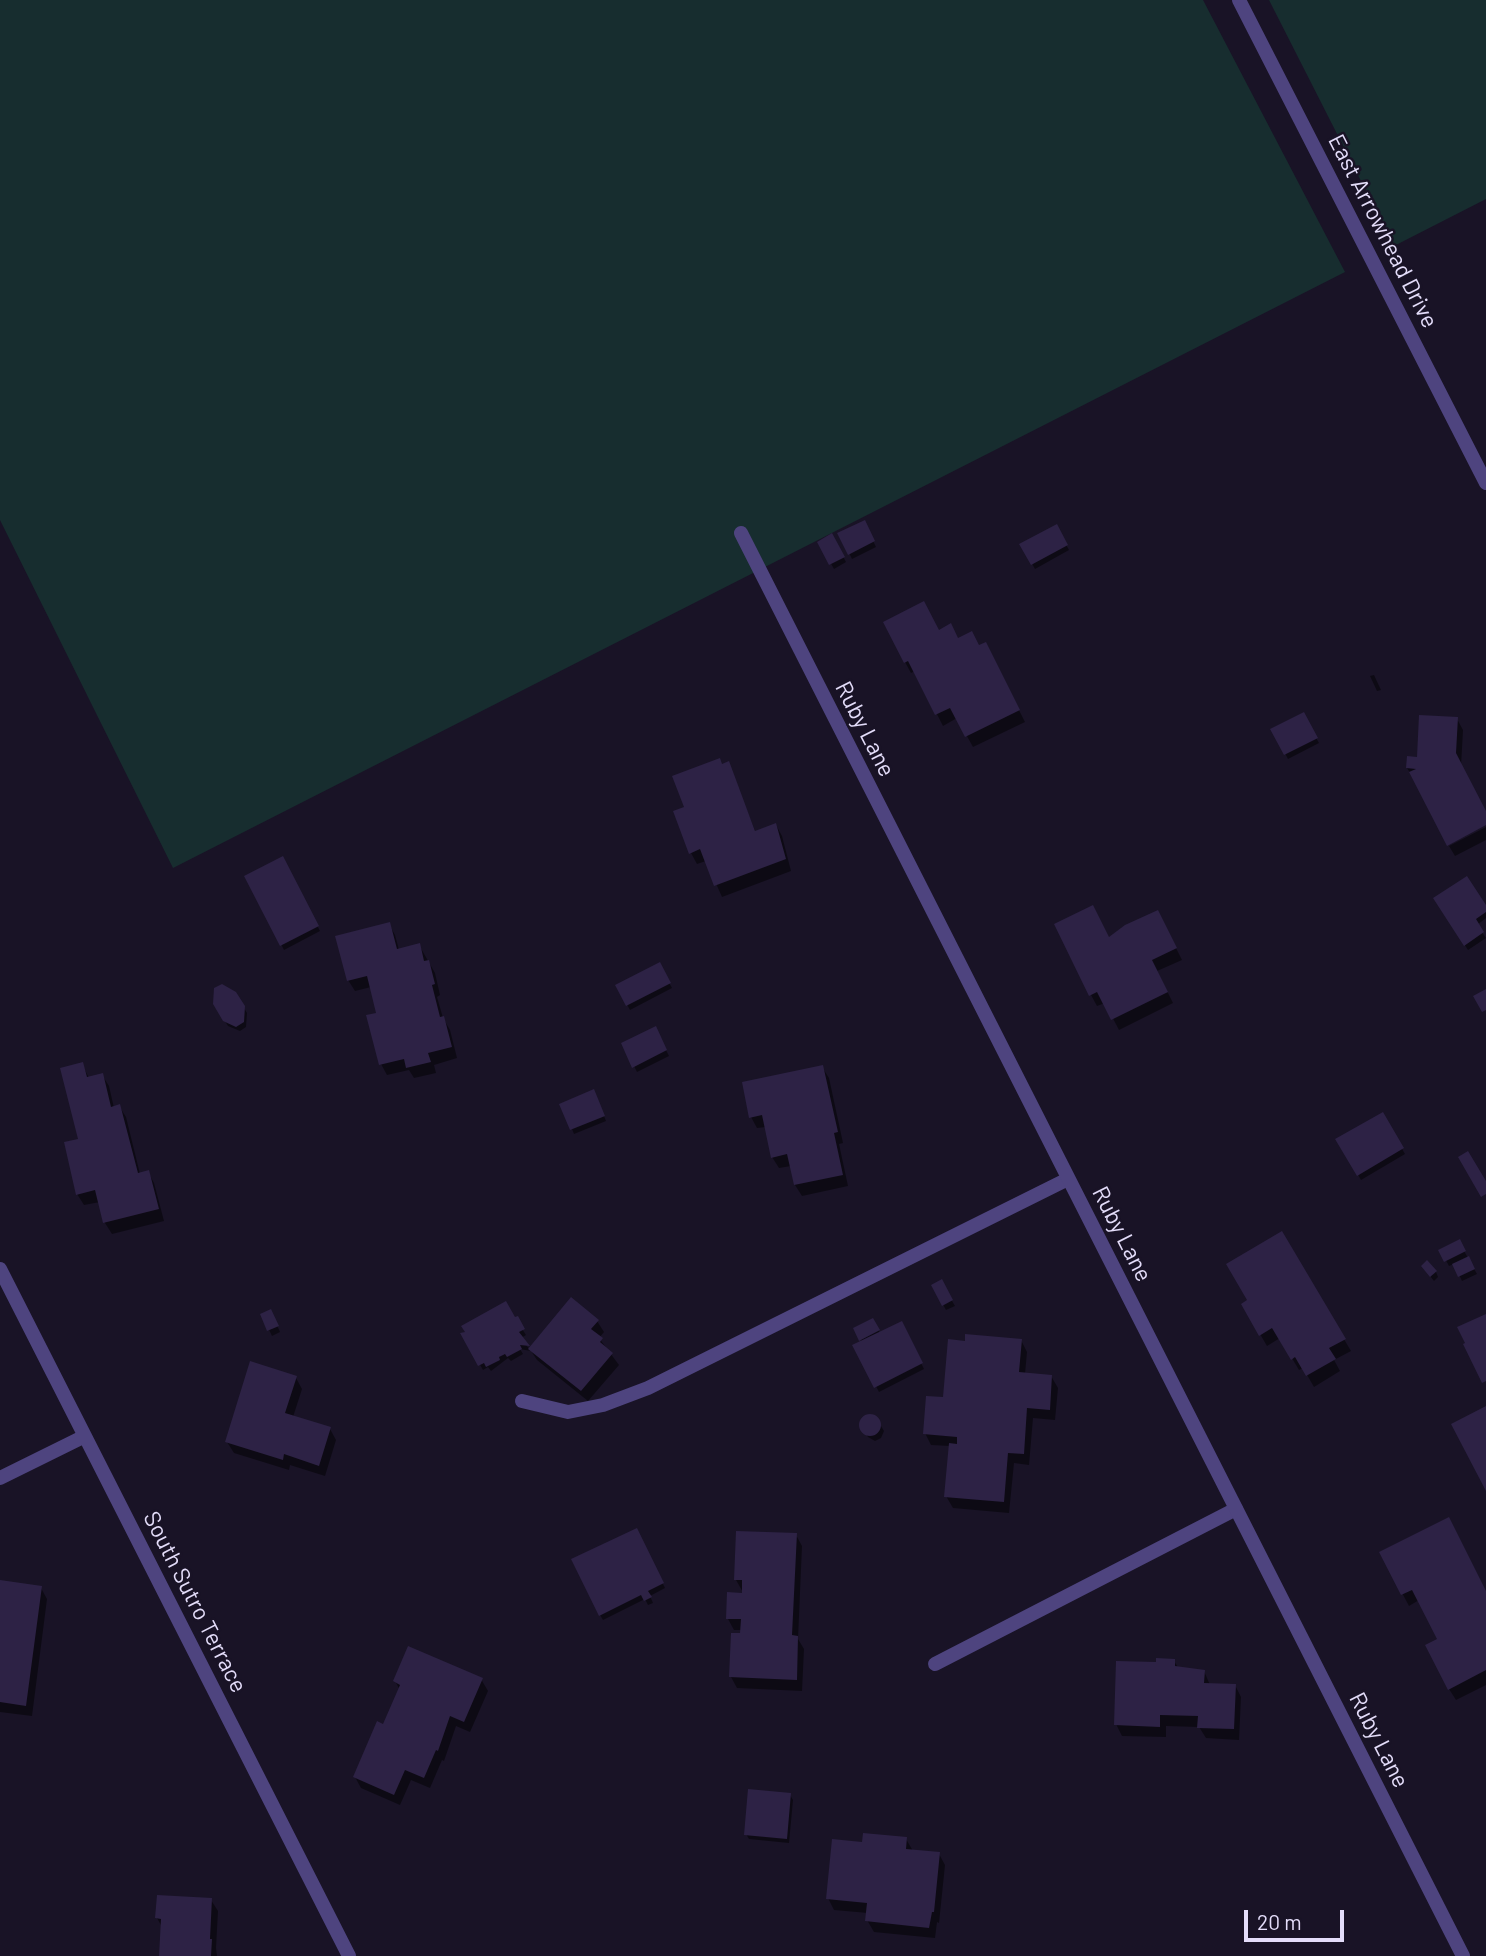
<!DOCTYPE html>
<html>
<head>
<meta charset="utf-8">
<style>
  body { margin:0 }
  #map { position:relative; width:1486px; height:1956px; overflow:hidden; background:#191326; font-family:Barlow,sans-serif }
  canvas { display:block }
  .scale { position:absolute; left:1244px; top:1910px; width:100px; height:32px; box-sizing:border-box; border:4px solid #e4ddfa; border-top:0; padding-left:9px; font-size:21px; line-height:24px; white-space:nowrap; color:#e4ddfa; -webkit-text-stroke:5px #191326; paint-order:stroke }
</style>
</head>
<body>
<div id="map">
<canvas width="1486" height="1956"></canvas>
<div class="scale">20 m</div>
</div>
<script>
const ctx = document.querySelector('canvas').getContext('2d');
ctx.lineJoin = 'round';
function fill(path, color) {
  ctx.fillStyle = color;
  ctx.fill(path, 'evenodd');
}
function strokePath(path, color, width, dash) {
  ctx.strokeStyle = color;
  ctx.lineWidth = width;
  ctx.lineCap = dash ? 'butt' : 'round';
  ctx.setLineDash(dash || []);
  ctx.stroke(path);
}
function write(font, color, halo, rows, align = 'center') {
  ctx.font = font + ' Barlow,sans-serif';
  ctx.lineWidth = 5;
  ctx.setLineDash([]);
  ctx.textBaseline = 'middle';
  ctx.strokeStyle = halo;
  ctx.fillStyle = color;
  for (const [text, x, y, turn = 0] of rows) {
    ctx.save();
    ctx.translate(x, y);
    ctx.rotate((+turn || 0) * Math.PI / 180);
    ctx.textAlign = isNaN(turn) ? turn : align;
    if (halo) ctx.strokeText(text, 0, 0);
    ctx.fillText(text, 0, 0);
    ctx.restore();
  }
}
fill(new Path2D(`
  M0,0h1203l142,272 -1172,596 -173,-348z
  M1269,0h217v199l-92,47z`), '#172d2f');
fill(new Path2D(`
  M864,522l12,25 -24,12 -12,-25z
  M1056,526l13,24 -34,19 -13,-24z
  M832,536l14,26 -12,7 -15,-27z
  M939,632l40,15 12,8 34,67 -52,25 -16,-29 -14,8 -28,-55 -4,2 -6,-11z
  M1374,675l7,15 -4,1 -7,-15z
  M1303,714l16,29 -31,16 -15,-29z
  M1457,719l6,11 -2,36 25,47v10l-72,-44 -7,-11z
  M728,763l28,70 20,-8 6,11 9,35 -69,26 -16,-36 -9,3 -6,-11 -5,-45 36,-43z
  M1486,827v13l-31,16 -6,-10z
  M283,858l37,73 -36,19 -37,-74z
  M1435,899l51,9v10l-9,7 9,13 -18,12z
  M389,924l6,11 4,15 20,-5 16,28 5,22 -3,2 6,21 7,12 7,28 -23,7 2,8 -22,5 -5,-8 -22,5 -6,-11 -3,-50 -7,-27 -16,4 -7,-11z
  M1164,924l18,36 -25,11 16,32 -54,27 -14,-27 -8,3 -6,-11 18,-56z
  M659,964l13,24 -42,22 -13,-24z
  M235,993l12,20 -1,14 -6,4 -12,-5 -14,-23z
  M655,1028l14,28 -32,16 -14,-28z
  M82,1064l7,14 13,-3 7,11 5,22 5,-2 7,11 14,57 8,-2 6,11 10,38 -52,13 -7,-11 -5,-21 -16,3 -7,-11z
  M822,1067l7,11 14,65 -4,1 9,42 -46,10 -7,-11 -4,-19 -12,2 -7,-11 -6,-30 -9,1 -6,-11z
  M596,1096l10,25 -32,13 -2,-5z
  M1382,1114l23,40 -44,26 -23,-41z
  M1281,1233l70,118 -17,9 6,11 -26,16 -11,-19 -4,2 -19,-32 -13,8 -24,-41 6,-4z
  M1459,1242l18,32 -15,7 -8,-17 -5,2 -8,-15z
  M1426,1271l10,1 2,5 -4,4z
  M941,1282l14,24 -9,4 -13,-24z
  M505,1303l21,32 -5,3 9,12 67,-29 7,11 -5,6 20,27 -31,36 -51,-41 -6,-9 -11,-2 3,5 -12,7 -3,-3 -17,13 -3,-4 -5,3 -20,-36z
  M262,1315l11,1 7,16 -8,4z
  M873,1320l7,13 21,-10 23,46 -45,23 -24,-46 7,-4 -7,-13z
  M1021,1340l6,12 -2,22 26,2 7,12 -3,32 -22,-2 -4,47 -15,-2 -5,50 -56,-5 -7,-12 4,-50 -19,-1 -6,-12 19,-34z
  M296,1378l6,11 -9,28 37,12 6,11 -11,36 -35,-11 -1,5 -55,-17 -7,-11z
  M871,1414l5,4 8,13 -3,7 -6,3 -7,-4 -7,-12 2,-7z
  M639,1535l26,53 -15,8 3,7 -5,2 -3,-6 -42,21 -3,-5z
  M796,1535l6,11 -4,93 6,10 -2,42 -65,-3 -6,-11 11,-47h-8l-6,-11 16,-25 -8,-14z
  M1381,1553l105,40v92l-30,15 -7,-11 -9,-49 -21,-40 -10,6z
  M41,1588l6,11 -15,117 -32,-4v-120z
  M1174,1661l5,8 25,2 6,14h25l6,12 -2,43 -33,-2 -7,-11 -33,-1v11l-44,-1 -6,-12 41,-60z
  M481,1679l7,12 -18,41 -14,-6 -12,35 -2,-1 -12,28 -19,-8 -11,25 -39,-17 -6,-11 29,-51 16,-36 -5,-9z
  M790,1795l3,5 -4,43 -40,-4 -3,-5z
  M906,1839l7,12 26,3 6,11 -6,58 -2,-1 -2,16 -61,-6 -7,-12 1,-7 -34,-3 -6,-12 36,-54z
  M211,1900l7,11 -2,37 1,8h-56l1,-29 -5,-9z`), '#0007');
fill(new Path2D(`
  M865,520l10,21 -27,14 -11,-22z
  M1057,524l11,21 -37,20 -12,-21z
  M832,533l13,24 -16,8 -12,-23z
  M924,601l15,29 12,-7 7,15 14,-7 7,14 7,-3 34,68 -55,27 -15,-29 -15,7 -27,-54 -4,2 -21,-41z
  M1304,712l14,26 -34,17 -14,-26z
  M1419,715l39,2 -2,36 30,58v14l-39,21 -38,-74 7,-3 -10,-1 1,-12 10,1z
  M720,758l2,6 7,-3 26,70 21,-8 10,36 -72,27 -14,-37 -11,5 -16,-43 11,-4 -12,-31z
  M283,856l36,70 -39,20 -36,-70z
  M1467,876l19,29v7l-10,7 8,13 -20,14 -31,-48z
  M1093,905l16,32 16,-12 33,-15 19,38 -25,12 16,32 -57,28 -14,-28 -8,4 -35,-72z
  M390,922l7,27 23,-6 4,18 5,-1 6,24 -3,1 8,32 4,-1 8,31 -24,6 3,9 -25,6 -2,-9 -25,6 -13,-50 10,-2 -9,-37 -20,5 -12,-45z
  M660,962l11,21 -45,23 -11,-21z
  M222,984l14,8 9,14 -1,16 -8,5 -13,-6 -10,-17 1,-16z
  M1486,989v21l-4,2 -9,-16z
  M656,1026l11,24 -35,18 -11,-25z
  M83,1062l4,15 16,-4 8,34 9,-3 18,69 11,-3 10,39 -56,14 -8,-33 -19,5 -12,-53 14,-3 -18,-71z
  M823,1065l15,67 -4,1 9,42 -49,10 -7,-31 -16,4 -9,-43 -13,3 -7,-36z
  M594,1089l11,27 -35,14 -11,-26z
  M1383,1112l21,36 -47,28 -22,-37z
  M1468,1151l18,30v13l-5,3 -23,-40z
  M1282,1231l64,108 -17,9 7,11 -30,17 -11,-19 -4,3 -19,-32 -13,8 -18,-32 6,-4 -21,-36z
  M1460,1239l6,12 -22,11 -6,-12z
  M1469,1256l6,13 -17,8 -6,-13z
  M1427,1260l10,11 -7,6 -9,-11z
  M942,1279l11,21 -11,6 -11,-21z
  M571,1297l28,23 -8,9 12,9 -3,4 13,11 -32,38 -53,-42z
  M506,1301l9,16 3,-1 7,13 -6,3 11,14 -10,-1 2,4 -15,8 -2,-3 -6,3 1,3 -14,7 -2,-4 -6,3 -18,-33 5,-1 -4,-6z
  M271,1309l8,17 -12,5 -7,-17z
  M1486,1314v67l-4,2 -19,-39 2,-1 -8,-16z
  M873,1318l7,12 -21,11 -6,-13z
  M902,1321l21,42 -49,25 -22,-43z
  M965,1334l57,5 -3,33 33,3 -2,35 -23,-2 -3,46 -16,-1 -4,49 -60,-5 5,-54 8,1v-7l-34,-3 3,-38 17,1 5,-58 17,2z
  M250,1361l47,15 -12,37 46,14 -12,39 -35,-12 -1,6 -58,-18z
  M1486,1406v85l-35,-67z
  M859 1425a11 11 0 1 1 22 0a11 11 0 1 1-22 0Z
  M1449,1517l37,74v79l-38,20 -23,-45 12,-6 -25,-49 -11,5 -22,-43z
  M637,1528l27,55 -16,8 4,6 -8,4 -3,-6 -42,21 -28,-57z
  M736,1531l61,2 -5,102 6,1 -1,44 -68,-3 2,-44h9l1,-14h-15l1,-27 15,1v-13h-8z
  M0,1580l42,6 -16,120 -26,-4z
  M408,1646l75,32 -19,44 -14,-6 -12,35 -2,-1 -12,28 -19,-8 -11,25 -41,-18 24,-56 6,3 17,-39 -7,-4z
  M1156,1658l19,1v7l30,4 -1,13 32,1 -2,45 -37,-1 1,-12 -38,-1v12l-46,-2 2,-64 40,1z
  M748,1789l43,4 -4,46 -43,-4z
  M863,1833l44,4 -1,12 34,3 -6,60h-2l-3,16 -64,-7 2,-18 -41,-4 6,-60 30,3z
  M157,1895l55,3 -2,41h2l-1,17h-52l2,-37 -6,-1z`), '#2d2245');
strokePath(new Path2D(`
  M522,1401l46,11 35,-7 45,-17 420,-209
  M935,1664l301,-155`), '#4e447f', 14);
strokePath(new Path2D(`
  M741,533l722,1423
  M0,1269l349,687
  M0,1478l85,-42`), '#4e447f', 14);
strokePath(new Path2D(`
  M1239,0l247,483`), '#4e447f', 14);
write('23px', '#e4ddfa', '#191326', [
  ["East Arrowhead Drive",1383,231,63],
  ["Ruby Lane",865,729,63],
  ["Ruby Lane",1122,1234,63],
  ["South Sutro Terrace",195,1602,63],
  ["Ruby Lane",1379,1740,63]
]);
</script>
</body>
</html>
